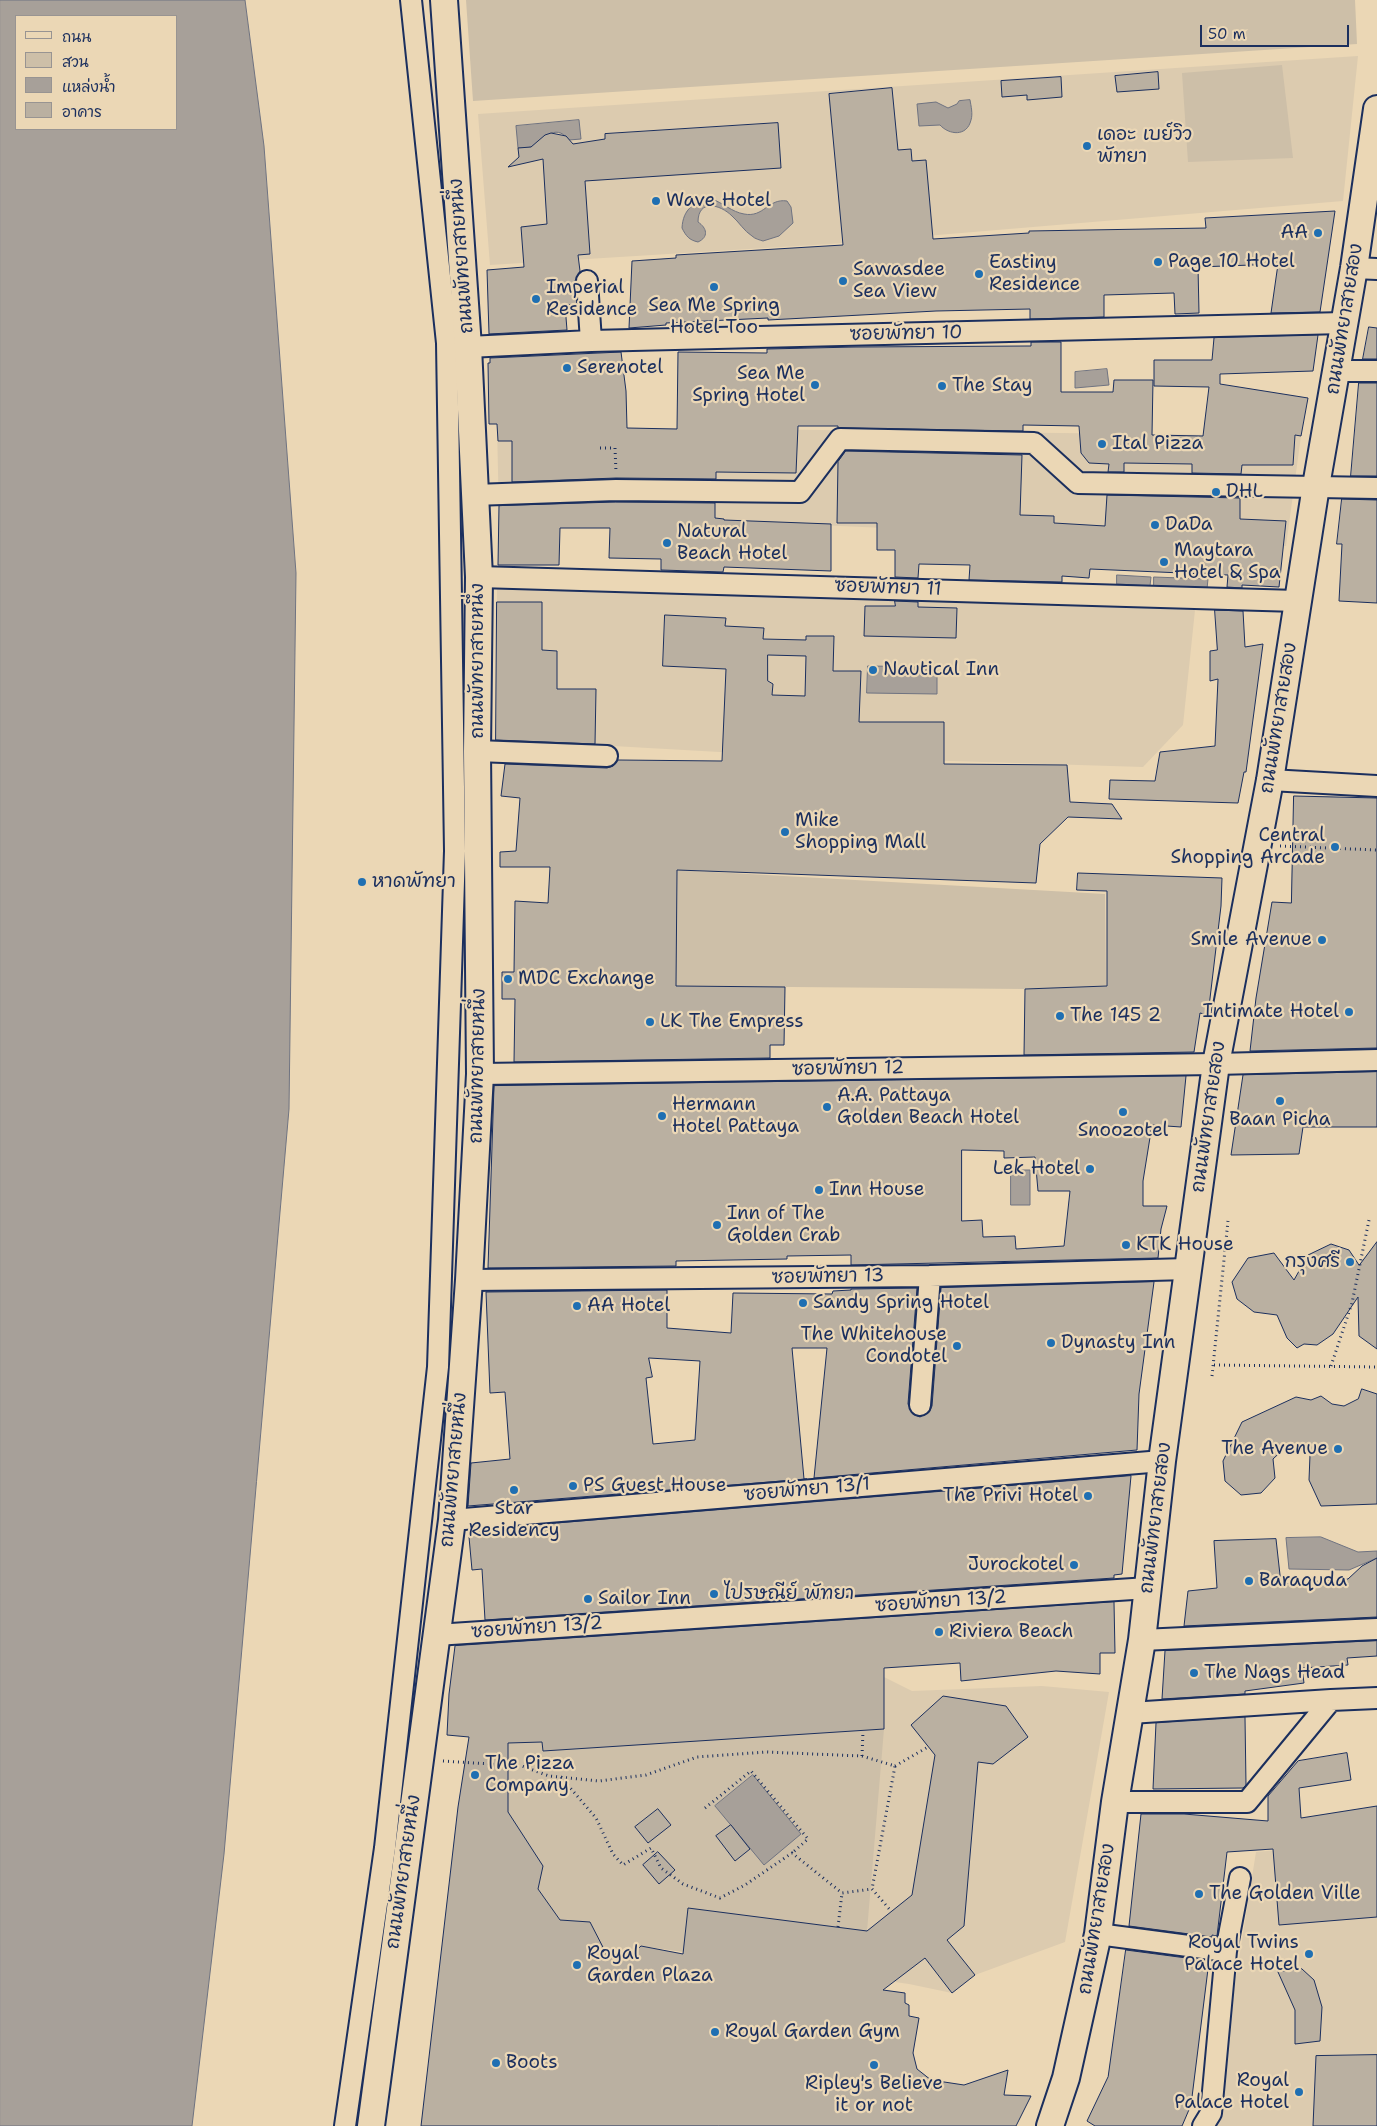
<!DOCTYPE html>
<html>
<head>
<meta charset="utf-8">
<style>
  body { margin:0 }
  #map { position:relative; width:1377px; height:2126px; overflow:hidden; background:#ebd7b5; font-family:"Shantell Sans","Playpen Sans Thai",sans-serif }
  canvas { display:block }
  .legend { position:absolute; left:15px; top:15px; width:162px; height:115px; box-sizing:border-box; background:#ebd7b5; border:1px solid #989492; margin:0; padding:6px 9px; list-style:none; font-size:15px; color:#1b2f5e }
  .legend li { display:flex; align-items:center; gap:10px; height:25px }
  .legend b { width:25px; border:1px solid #989492 }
  .scale { position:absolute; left:1200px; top:25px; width:149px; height:22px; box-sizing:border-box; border:2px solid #1b2f5e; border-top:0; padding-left:6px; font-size:15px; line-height:18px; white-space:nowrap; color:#1b2f5e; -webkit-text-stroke:4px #ebd7b5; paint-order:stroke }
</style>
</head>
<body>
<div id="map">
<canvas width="1377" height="2126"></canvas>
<ul class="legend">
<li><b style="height:6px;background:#ebd7b5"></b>ถนน</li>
<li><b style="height:14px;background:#cdbfa8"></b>สวน</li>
<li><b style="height:14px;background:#a7a099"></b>แหล่งน้ำ</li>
<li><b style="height:14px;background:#bab0a1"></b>อาคาร</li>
</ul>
<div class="scale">50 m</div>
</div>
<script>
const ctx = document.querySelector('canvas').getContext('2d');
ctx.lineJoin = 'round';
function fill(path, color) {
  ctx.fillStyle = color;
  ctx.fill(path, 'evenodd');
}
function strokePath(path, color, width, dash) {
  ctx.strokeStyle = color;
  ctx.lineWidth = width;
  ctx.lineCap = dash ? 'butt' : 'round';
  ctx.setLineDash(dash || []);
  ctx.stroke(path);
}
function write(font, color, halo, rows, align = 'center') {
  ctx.font = font + ' "Shantell Sans","Playpen Sans Thai",sans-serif';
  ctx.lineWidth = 4.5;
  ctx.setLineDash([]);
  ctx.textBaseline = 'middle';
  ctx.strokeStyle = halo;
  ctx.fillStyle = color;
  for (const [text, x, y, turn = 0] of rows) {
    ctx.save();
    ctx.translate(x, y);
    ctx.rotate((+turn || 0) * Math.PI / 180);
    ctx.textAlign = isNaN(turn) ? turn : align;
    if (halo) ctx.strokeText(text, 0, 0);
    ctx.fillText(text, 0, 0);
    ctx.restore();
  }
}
fill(new Path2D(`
  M1358,56l-15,145 -513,43 -340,21 -12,-151z
  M497,426l804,10 -15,110 -557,-25 -5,-2 -225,-3z
  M497,582l698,28 -12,115 -40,42 -352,-11 -196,-11 1,-55 -39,-1v-38l-15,-1v-48h-45z
  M884,1677l28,14 130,-5 67,6 -44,250 -90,33 -23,18 -43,-9 -268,-38 -99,-80 -34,-54v-69l31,-43z
  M1377,1841v285h-160l6,-67 33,-207z`), '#dccbaf');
fill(new Path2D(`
  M466,0h889l2,44 -884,57z
  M1282,65l11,93 -105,4 -6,-89z
  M677,870l428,24 1,92 -81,3 -349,-3z
  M884,1729l-17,202 -179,-23 -4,44 -43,-6 -11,10 -23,-1 -47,-35 -22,-31 4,-23 -34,-54v-69l34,-1 1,9z`), '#cdbfa8');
const water = new Path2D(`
  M0,0h245l19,146 32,427 -7,536 -65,745 -32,272h-192zM16,16h160v113h-160z
  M970,100c1,6 3,14 1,20 -4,17 -22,15 -31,5l-21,1 -2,-22 19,-2 12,6 9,-4 2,-3z
  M579,120l2,19 -12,1c-15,-19 -26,2 -38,7 -4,1 -9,1 -13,1l-2,-22z
  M712,199c11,4 20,13 32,15 20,4 24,-16 43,-13l4,6 2,16 -14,13 -16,5c-3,-1 -8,-2 -11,-5 -8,-5 -13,-14 -20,-20 -12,-12 -34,-17 -34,6 9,6 11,15 0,20 -9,-2 -12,-6 -16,-14 1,-19 12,-27 30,-29z
  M1107,369l2,16 -34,3v-16z
  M1117,575l34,2 -1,9 -33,-2z
  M1154,577l54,2 -1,10 -53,-3z
  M868,666l69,1v27l-70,-1z
  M1011,1170h19v35h-19z
  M1321,1537l37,15 19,-1v7l-28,12 -60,-1 -3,-31z
  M753,1775l48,59 -37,31 -49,-59z`);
fill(water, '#a7a099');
strokePath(water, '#6f7381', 1);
const building = new Path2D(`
  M1158,72l1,17 -42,3 -2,-16z
  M1061,77l1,20 -35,3v-5l-25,2 -1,-16z
  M892,88l6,62 13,-1 1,12 14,-1 7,79 96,-6v-2l177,-3 -1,-10 130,-7 -15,101 -49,1 7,-49 -80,3 1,46 -24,1 -1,-21 -70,2v22l-74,2v-10l-94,2 -168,9v-2l-102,5v2l-37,3 3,-67 44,-3v-3l167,-10 -14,-151z
  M778,123l3,45 -196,13 5,73 -12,1 2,16 -5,10 2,23 -12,1 2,25 -78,4 -2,-64 37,-3 -3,-40 26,-3 -4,-65 -35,8 11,-10 -1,-9 13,-1 14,-12 6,-2 15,3 7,8 32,-5v-5z
  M1369,327l8,1v31h-14z
  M1318,335l-5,36 -93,3v10l88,14 -7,38 -6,-1 -2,30h-51l-1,9 -49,-1v-9l-68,-1v9h-16l1,-8 -20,-1 -8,-10 -2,-27 -56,-1v6l-185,-3v-2h-40l-2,47 -80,-1v7l-100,-1 -104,4v-41h-14l-1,-17h-8l-1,-61h2v-5l131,-6 5,39 1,37 50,1 1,-77 89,1v-4l88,-2 172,-1h4v-4h30v50h52l1,-12h39l-1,55 51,1 6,-49 -55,-1v-26h58l2,-22z
  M1359,383h18v93h-26z
  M846,451l176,4 -2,60 34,1v7l51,3 2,-31 133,3v21l46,2 -7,66 -37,-2v3l-15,-1 1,-12 -138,-6 -1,9 -27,-2v6l-93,-2 1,-15 -51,-1 -1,14 -23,-1v-27h-18v-27h-40l1,-61z
  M1342,499l35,1v103l-38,-2 3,-57h-5z
  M616,502l99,1v15l9,1v1l107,4v47l-107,-4 -1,5 -62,-2v-11l-52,-1 1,-30h-50l-1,37h-61l1,-59z
  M895,601l23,1v5l39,1 -1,30 -92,-2 1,-30h30z
  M497,602h45v48l15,1v38h39l-1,55 -99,-4z
  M1215,610l28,1 2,36 18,-3 -17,128h-2l-6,31 -129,-4 1,-19 45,1 5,-29 55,-6 3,-67 -8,2v-30l7,-1z
  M665,615l61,3 -1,8 39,2 -1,11 43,1v-4h28l-1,35h28l-2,51h85v42l123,1 3,37 42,2 10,15 -54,-2 -28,27 -4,39 -359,-13 -1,116 109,1 -1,58h-14v13l-256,4 1,-63h-13v-27h12l1,-71 33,2 2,-36h-50v-15l16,-1 4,-53 -19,-2 4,-32 102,4 6,-2 5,-6 104,1 4,-92 -63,-3zM768,655l38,1 -1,40 -33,-1 1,-11 -5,-3z
  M1294,796l83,2v250l-127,3 6,-53 16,-96 19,1z
  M1078,873l144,5 -1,28 -13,109 -8,-2 -6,39 -170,3 1,-66 82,-3v-95l-30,-1z
  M1377,1072v55h-74l-4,27 -68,1 12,-80z
  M1186,1076l-5,51 -29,-2 -9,56v25h24l-6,23 -3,29 -307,7v-10l-64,1v3l-111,2v5l-188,2 6,-182zM962,1150l42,1v7l31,-1 3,34h32l-6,55 -48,3 -1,-13 -32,1 -1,-17 -20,1z
  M1377,1242v107l-18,-13 -1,-39 -25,37 -16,11 -13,-1 -7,4 -10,-10 -10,-23 -23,-3 -17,-13 -5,-17 16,-24 26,-5 20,27 14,-25 23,-11 18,6 10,15z
  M1154,1282l-15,112 -2,56 -323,28 13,-130h-35l12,131h3l-339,27 3,-43 39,-4 -5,-67 -15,1 -4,-101 181,-2v38l64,5 2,-40 99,1 1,-3 18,-1v-1l66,-1 -9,116 5,10 7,3 9,-5 3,-6 9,-118zM649,1358l51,3 -5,79 -42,4 -7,-66 6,-1z
  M1362,1389l15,5v110l-56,2 -12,-26 1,-25 -20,-12 -17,16 2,19 -14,15 -20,2 -16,-14 -2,-20 19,-39 54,-25 15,3 10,-4 11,8 12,2 14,-7z
  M1131,1476l-9,98 -8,1v3l-629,42 -3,-51 -10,1 -3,-33 6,-7z
  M1276,1539l5,45 67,-5 14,-13 15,-8v59l-193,9 4,-35 29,-3 -3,-47z
  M1114,1602l1,51h-15v21l-44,-3 -95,10 -1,-18 -76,5v61l-341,22 -1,-9 -34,1v69l35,54 -5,23 22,31 30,2 17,33 23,1 11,-10 42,8 5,-46 179,23 45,-36 23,-140 -24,-30 32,-29 63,10 22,31 -35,27 -15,-2 -14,164 -17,14 28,35 -23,18 -27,-35 -42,32 22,3v10l4,2v11l10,2 -6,35 4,16 14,11 33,5 44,-15 -4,25 27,1 -15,30h-595l37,-319 11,-70 -22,-2 2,-41 6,-48z
  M1377,1641v15l-30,2 1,7 -46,3 2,15 -59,8v3l-83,5 3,-48z
  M1245,1717l1,68 -3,3 -90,1 3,-66z
  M1347,1753l4,27 -52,8 2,30 76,-12v111l-98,8 -6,-76 -46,3 -10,84 -5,-1v2l-83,-11 12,-112h43l84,7v-25l30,-35z
  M658,1809l13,16 -23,18 -13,-16z
  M731,1825l19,24 -15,12 -19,-25z
  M658,1852l17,18 -16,14 -16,-19z
  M1126,1950l83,11 -18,144 -9,21h-87l-8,-5 21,-44z
  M1302,1969l12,11 8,27 -2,34 -25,3v-34l-17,-38z
  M1377,2055v71h-64l3,-70z`);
fill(building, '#bab0a1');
strokePath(building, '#1b2f5e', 1);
const minor = new Path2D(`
  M1354,268l23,1
  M587,281l4,60
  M468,347l123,-6 753,-18
  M1337,371h40
  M474,495l142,-5 184,2 40,-53 194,4 44,40 299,5
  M479,577l818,24
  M477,751l130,5
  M1270,780l107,6
  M480,1074l736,-10 161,-4
  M469,1280l461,-4 258,-7
  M920,1405l10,-129
  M452,1520l710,-59
  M436,1635l712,-47
  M1142,1640l235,-11
  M1331,1700l46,-2
  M1115,1802h132l84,-102 -201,13
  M1098,1934l128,17
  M345,2126l40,-278 53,-481 17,-516 -8,-508 -36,-343
  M1203,2126l8,-13 15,-162 14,-73`);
const major = new Path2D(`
  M371,2126l81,-606 17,-240 11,-206 -3,-323 2,-174 -11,-230 -24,-347
  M1050,2126l16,-48 32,-144 17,-132 27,-162 20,-179 54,-397 54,-284 46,-294 38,-218 23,-159`);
strokePath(minor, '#1b2f5e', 24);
strokePath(major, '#1b2f5e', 30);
strokePath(new Path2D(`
  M600,448h15l1,24
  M1280,846l97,4
  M1214,1365l163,2
  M1331,1366l21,-63 17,-83
  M1212,1376l16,-155
  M862,1756l1,-25
  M443,1761l79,5 27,10 50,5 47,-6 51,-18 69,-5 96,4 33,10 -23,123
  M895,1766l33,-19
  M561,1777l35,41 17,36 10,11 28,-17 10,20 22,16 37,14 25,-13 47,-32 50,40 30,-4
  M705,1808l46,-37 57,68 -16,14
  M872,1889l19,22
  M838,1927l4,-34`), '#1b2f5e', 3, [1, 4]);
strokePath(minor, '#ebd7b5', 20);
strokePath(major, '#ebd7b5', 26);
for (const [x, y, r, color] of [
  [1087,146,5,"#1f6fb2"],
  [656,201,5,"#1f6fb2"],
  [1318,233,5,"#1f6fb2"],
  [1158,262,5,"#1f6fb2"],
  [979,274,5,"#1f6fb2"],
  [843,281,5,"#1f6fb2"],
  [714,287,5,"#1f6fb2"],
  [536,299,5,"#1f6fb2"],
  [567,368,5,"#1f6fb2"],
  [815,385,5,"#1f6fb2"],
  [942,386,5,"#1f6fb2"],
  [1102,444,5,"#1f6fb2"],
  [1216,492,5,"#1f6fb2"],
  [1155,525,5,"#1f6fb2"],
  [667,543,5,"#1f6fb2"],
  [1164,562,5,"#1f6fb2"],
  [873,670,5,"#1f6fb2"],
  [785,832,5,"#1f6fb2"],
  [1335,847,5,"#1f6fb2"],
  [362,882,5,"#1f6fb2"],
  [1322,940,5,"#1f6fb2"],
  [508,979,5,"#1f6fb2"],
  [1349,1012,5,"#1f6fb2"],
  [1060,1016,5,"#1f6fb2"],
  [650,1022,5,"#1f6fb2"],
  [1280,1101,5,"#1f6fb2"],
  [827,1107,5,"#1f6fb2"],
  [1123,1112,5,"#1f6fb2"],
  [662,1116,5,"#1f6fb2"],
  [1090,1169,5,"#1f6fb2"],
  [819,1190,5,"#1f6fb2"],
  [717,1225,5,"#1f6fb2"],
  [1126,1245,5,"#1f6fb2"],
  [1350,1262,5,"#1f6fb2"],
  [803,1303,5,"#1f6fb2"],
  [577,1306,5,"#1f6fb2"],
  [1051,1343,5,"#1f6fb2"],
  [957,1346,5,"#1f6fb2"],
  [1338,1449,5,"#1f6fb2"],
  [573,1486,5,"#1f6fb2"],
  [514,1490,5,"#1f6fb2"],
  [1088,1496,5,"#1f6fb2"],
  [1074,1565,5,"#1f6fb2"],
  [1249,1581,5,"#1f6fb2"],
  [714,1594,5,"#1f6fb2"],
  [588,1599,5,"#1f6fb2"],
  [939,1632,5,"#1f6fb2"],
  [1194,1673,5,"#1f6fb2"],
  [475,1775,5,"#1f6fb2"],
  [1199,1894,5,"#1f6fb2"],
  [1309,1954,5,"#1f6fb2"],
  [577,1965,5,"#1f6fb2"],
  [715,2032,5,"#1f6fb2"],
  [496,2063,5,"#1f6fb2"],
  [874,2065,5,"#1f6fb2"],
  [1299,2092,5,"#1f6fb2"]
]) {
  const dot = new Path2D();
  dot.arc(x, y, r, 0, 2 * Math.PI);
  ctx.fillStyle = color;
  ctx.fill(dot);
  strokePath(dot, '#ebd7b5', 2);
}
write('19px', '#1b2f5e', '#ebd7b5', [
  ["เดอะ เบย์วิว",1097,135],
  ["พัทยา",1097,157],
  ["Wave Hotel",666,201],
  ["AA",1308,233,"right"],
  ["Page 10 Hotel",1168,262],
  ["Eastiny",989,263],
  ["Residence",989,285],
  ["Sawasdee",853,270],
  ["Sea View",853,292],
  ["Imperial",546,288],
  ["Residence",546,310],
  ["Sea Me Spring",714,306,"center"],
  ["Hotel Too",714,328,"center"],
  ["Serenotel",577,368],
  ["Sea Me",805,374,"right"],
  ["Spring Hotel",805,396,"right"],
  ["The Stay",952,386],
  ["Ital Pizza",1112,444],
  ["DHL",1226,492],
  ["DaDa",1165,525],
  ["Natural",677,532],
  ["Beach Hotel",677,554],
  ["Maytara",1174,551],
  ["Hotel & Spa",1174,573],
  ["Nautical Inn",883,670],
  ["Mike",795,821],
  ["Shopping Mall",795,843],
  ["Central",1325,836,"right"],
  ["Shopping Arcade",1325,858,"right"],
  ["หาดพัทยา",372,882],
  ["Smile Avenue",1312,940,"right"],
  ["MDC Exchange",518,979],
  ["Intimate Hotel",1339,1012,"right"],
  ["The 145 2",1070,1016],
  ["LK The Empress",660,1022],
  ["A.A. Pattaya",837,1096],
  ["Golden Beach Hotel",837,1118],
  ["Hermann",672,1105],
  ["Hotel Pattaya",672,1127],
  ["Baan Picha",1280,1120,"center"],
  ["Snoozotel",1123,1131,"center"],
  ["Lek Hotel",1080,1169,"right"],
  ["Inn House",829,1190],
  ["Inn of The",727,1214],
  ["Golden Crab",727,1236],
  ["KTK House",1136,1245],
  ["กรุงศรี",1340,1262,"right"],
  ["Sandy Spring Hotel",813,1303],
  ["AA Hotel",587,1306],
  ["The Whitehouse",947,1335,"right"],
  ["Condotel",947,1357,"right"],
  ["Dynasty Inn",1061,1343],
  ["The Avenue",1328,1449,"right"],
  ["PS Guest House",583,1486],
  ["The Privi Hotel",1078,1496,"right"],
  ["Star",514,1509,"center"],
  ["Residency",514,1531,"center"],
  ["Jurockotel",1064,1565,"right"],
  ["Baraquda",1259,1581],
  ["ไปรษณีย์ พัทยา",724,1594],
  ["Sailor Inn",598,1599],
  ["Riviera Beach",949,1632],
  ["The Nags Head",1204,1673],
  ["The Pizza",485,1764],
  ["Company",485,1786],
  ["The Golden Ville",1209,1894],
  ["Royal Twins",1299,1943,"right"],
  ["Palace Hotel",1299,1965,"right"],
  ["Royal",587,1954],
  ["Garden Plaza",587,1976],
  ["Royal Garden Gym",725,2032],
  ["Boots",506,2063],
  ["Royal",1289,2081,"right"],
  ["Palace Hotel",1289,2103,"right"],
  ["Ripley's Believe",874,2084,"center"],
  ["it or not",874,2106,"center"]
], 'left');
write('19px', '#1b2f5e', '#ebd7b5', [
  ["ถนนพัทยาสายหนึ่ง",462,256,-94],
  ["ถนนพัทยาสายสอง",1345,319,-81],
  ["ซอยพัทยา 10",906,334,-1],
  ["ซอยพัทยา 11",888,588,2],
  ["ถนนพัทยาสายหนึ่ง",478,661,-90],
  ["ถนนพัทยาสายสอง",1279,718,-81],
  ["ถนนพัทยาสายหนึ่ง",478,1066,-89],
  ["ซอยพัทยา 12",848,1069,-1],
  ["ถนนพัทยาสายสอง",1209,1117,-82],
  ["ซอยพัทยา 13",828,1277,-1],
  ["ถนนพัทยาสายหนึ่ง",454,1470,-85],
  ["ซอยพัทยา 13/1",807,1490,-5],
  ["ถนนพัทยาสายสอง",1156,1518,-83],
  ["ซอยพัทยา 13/2",941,1602,-4],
  ["ซอยพัทยา 13/2",537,1628,-4],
  ["ถนนพัทยาสายหนึ่ง",404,1872,-82],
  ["ถนนพัทยาสายสอง",1097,1919,-81]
]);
</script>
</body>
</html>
